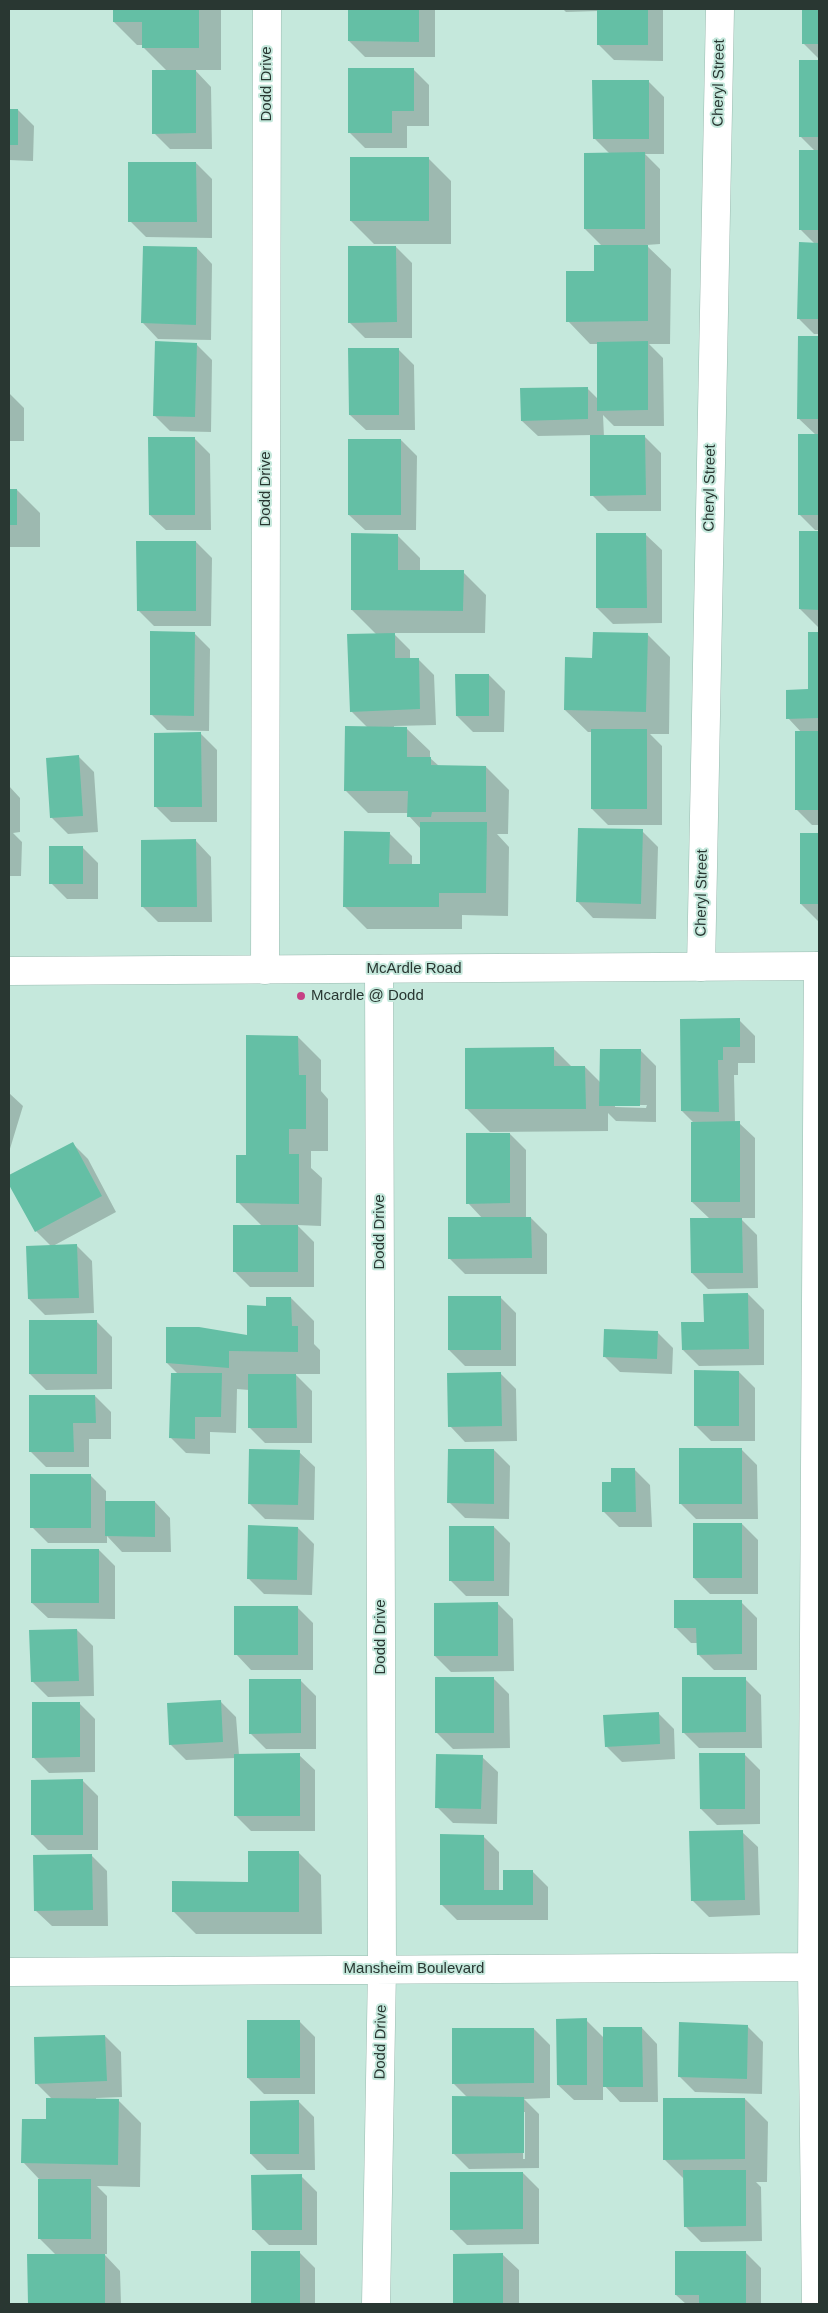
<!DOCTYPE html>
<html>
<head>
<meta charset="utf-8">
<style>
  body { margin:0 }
  #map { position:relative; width:828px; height:2313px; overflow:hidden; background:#c5e8dc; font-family:Arial,sans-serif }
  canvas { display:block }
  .frame { position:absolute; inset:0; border:10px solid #293732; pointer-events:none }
</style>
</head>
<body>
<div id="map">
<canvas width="828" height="2313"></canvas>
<div class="frame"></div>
</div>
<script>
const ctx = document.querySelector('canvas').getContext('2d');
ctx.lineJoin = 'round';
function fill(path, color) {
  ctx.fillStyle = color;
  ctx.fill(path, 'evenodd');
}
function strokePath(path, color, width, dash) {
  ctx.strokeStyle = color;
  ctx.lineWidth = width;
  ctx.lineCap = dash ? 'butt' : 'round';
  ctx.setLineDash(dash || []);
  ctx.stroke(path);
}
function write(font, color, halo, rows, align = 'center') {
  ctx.font = font + ' Arial,sans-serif';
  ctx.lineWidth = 4;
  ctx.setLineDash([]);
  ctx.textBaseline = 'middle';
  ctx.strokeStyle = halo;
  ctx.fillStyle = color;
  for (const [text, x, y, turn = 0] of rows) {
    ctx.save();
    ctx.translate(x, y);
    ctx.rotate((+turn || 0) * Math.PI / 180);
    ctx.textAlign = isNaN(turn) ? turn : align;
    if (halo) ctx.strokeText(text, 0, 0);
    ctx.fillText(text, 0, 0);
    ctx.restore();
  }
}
fill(new Path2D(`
  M114,9h107v61h-26l16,17 1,62h-42l-16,-16 13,-62 -24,-24v-2h-6l-23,-23z
  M349,9h86v48h-70l-16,-16z
  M563,9h100v52l-49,-1 -16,-16v-33l-32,1z
  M803,9h16v50l-16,-16z
  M800,62h19v272h-5l-16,-16 17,-74 -15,-15 15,-78 -14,-14z
  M413,69l16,16v41h-22v22h-42l-16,-16z
  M648,81l16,16v57h-19l15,15v75l-14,1 25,24 -1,75h-21l14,14 1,68h-50l-11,-11 1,22h41l16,16v58h-53l-16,-16v-60l-54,1 -16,-15 65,-33 11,11v-55h-8l-22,-23 27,-49 8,-25 -18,-18 25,-75 -16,-16z
  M9,110h9l16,16 -1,35 -24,-1z
  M428,158l23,23v63h-77l-23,-23z
  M196,163l16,16v59l-66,-1 -16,-16z
  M396,247l16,16v75h-47l-16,-16z
  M197,248l15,16 -1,76 -53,-1 -15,-16z
  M799,337h20v193h-4l-16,-16 17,-79 -18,-17z
  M196,344l16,16 -1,72 -41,-1 -16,-16z
  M399,350l15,15 1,65h-49l-16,-15z
  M9,393l15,15v33h-15z
  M194,438l16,16 1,76h-45l-16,-15z
  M401,440l16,16 -1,74h-51l-16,-15z
  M9,490h8l23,23v34h-31z
  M800,533h19v95l-19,-19z
  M397,535l23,23v13l43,1 23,23 -1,38h-92l17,17v10l8,-1 16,16 2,50 -42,1v2l13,1 23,22v7l9,8 47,1 23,23 -1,44h-11l12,13 -1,69 -46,-1v14h-95l-23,-23 45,-73 23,23v9h9v-36l-12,-13v-3h-41l-23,-23 23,-62 -17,-17 26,-76 -25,-25z
  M646,535l16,15v73l-49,1 -16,-16z
  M196,542l16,16 -1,68h-57l-16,-16z
  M194,633l16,16 -1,82 -42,-1 -16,-16z
  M810,633h9v192h-7l-16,-16 6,-76 -14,-15 21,-27z
  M647,634l23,23 -1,77h-19l12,12v79h-54l-16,-16v-77h-4l-23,-22 29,-51z
  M489,675l16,16 -1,41h-31l-16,-16z
  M201,734l16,16v72h-46l-16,-16z
  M78,756l16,16 4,60 -30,2 -16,-16 -4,-59z
  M9,786l11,12v34l-7,1 9,9 -1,34h-12z
  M642,831l16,16 -2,72 -63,-1 -15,-16z
  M801,834h18v88l-18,-18z
  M196,841l15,16 1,65h-54l-16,-16z
  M82,847l16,16v36h-31l-16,-16z
  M739,1020l16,16v27h-17v12h-4l1,48h4l16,15v80h-15l17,17 1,53 -50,1 -16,-16 18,-54 -18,-17 2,-79 -12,-12z
  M298,1037l23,23v31l7,8v52h-17v17l11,10 -1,48 -24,-1 17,17v45h-64l-16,-16 28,-45 -24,-24 9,-46z
  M553,1048l19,19h13l16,16 39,-33 16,16v56l-40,-1 -8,-8v18l-118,1 -23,-23zM615,1105h32l-1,3 -31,-1z
  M9,1093l14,13 -14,46z
  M510,1134l16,16v68h5l16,16v40h-82l-16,-16 34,-39 -15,-16z
  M72,1143l16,16 28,53 -63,34 23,-1 16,16 2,52 -49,2 -16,-16 22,-53 -15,-15 -27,-49v-5z
  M748,1294l16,16v55l-65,1 -16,-16 22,-27z
  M500,1297l16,16v53h-51l-16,-16z
  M291,1298l23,23v23l6,6v24h-25l17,17v52h-47l-16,-16v-37l-12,-1 -1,44 -26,-1v22l-24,-1 -16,-16 8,-63 -11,-11 81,-26 19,-30z
  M96,1321l16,16v52l-66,1 -16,-16z
  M657,1332l16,16 -1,26 -52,-2 -16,-16z
  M739,1372l16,16v53h-44l-16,-16z
  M500,1373l16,16 1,52 -52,1 -15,-16z
  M95,1396l16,16v27h-22v28h-43l-16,-16z
  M494,1450l16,16 -1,53 -44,-1 -16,-16z
  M742,1450l15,15 1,54h-62l-16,-16z
  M299,1452l16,15 -1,53 -49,-1 -16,-16z
  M635,1470l15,15 2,42h-33l-16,-16 9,-27z
  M90,1475l16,16v11h49l15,16 1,34h-49l-15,-16v7h-59l-16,-16z
  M742,1524l16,16v54h-48l-16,-16z
  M494,1527l16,16 -1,53h-43l-16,-16z
  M298,1528l16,16 -2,51 -48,-1 -16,-16z
  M99,1550l16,16v53l-67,-1 -16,-15z
  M741,1602l16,16v52h-43l-16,-16v-11h-7l-16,-16z
  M497,1603l16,16 1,52 -63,1 -16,-16z
  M297,1607l16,16v47h-62l-15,-16z
  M77,1630l16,16 1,50 -46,1 -16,-16z
  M493,1678l16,16 1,54 -57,1 -16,-16z
  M745,1679l16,16 1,53h-63l-16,-16z
  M300,1680l16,16v53h-50l-16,-16z
  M221,1702l15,15 3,38h60l16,15v61h-64l-16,-16v-57l-49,2 -16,-16z
  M79,1703l16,16v53l-46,1 -16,-16z
  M658,1713l16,16 1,30 -53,3 -16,-16z
  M744,1754l16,16v54l-43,1 -16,-16z
  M482,1757l16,15 -1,52 -44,-1 -16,-16z
  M82,1780l16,16v54h-50l-16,-16z
  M742,1832l16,15 2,68 -51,2 -16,-16z
  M483,1836l16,16v39h5l28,-20 16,16v33h-91l-16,-16z
  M298,1852l23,23 1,59h-126l-23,-23 76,-28z
  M91,1855l16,16 1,55h-56l-16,-15z
  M586,2020l18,18 38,-10 15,16 1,58h-38l-17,-18v16h-29l-16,-15z
  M299,2021l16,16v57h-51l-16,-16z
  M747,2026l16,16 -1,52 -67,-2 -16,-16z
  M534,2029l16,16v53l-26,1 15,15v54l-70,1 -16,-16 15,-55 -15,-15zM523,2112h2v47h-2z
  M105,2036l16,16 1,45 -26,1v2h22l23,23 -1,64 -43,-1 10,10v58h-3l16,17 1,33h-92v-48l27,-1 -16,-16 -1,-60 -16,-17 24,-41 5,-22 -16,-16z
  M745,2099l23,23 -1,60h-11l5,5 1,54 -61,1 -16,-16v-46l-21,-21z
  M298,2101l16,16 1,53h-48l-16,-16z
  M523,2173l16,16v55l-72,1 -16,-16z
  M301,2176l16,16v53h-48l-16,-16z
  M252,2252h47l16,16v36h-63z
  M745,2252l16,16v36h-75l-10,-9z
  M454,2255h49l16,15v34h-65z`), '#0003');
fill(new Path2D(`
  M113,9h86v39h-57v-26h-29z
  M348,9h71v33l-71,-1z
  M597,9h51v36h-51z
  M802,9h17v35h-17z
  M799,60h20v77h-20z
  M348,68h66v43h-22v22h-44z
  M152,70h44v63l-44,1z
  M592,80h57v59h-56z
  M9,109h9v36h-9z
  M799,150h20v80h-20z
  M645,152v77h-61v-76z
  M350,157h79v64h-79z
  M128,162h68l1,60h-69z
  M799,242l20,1v76h-22z
  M594,245h54v76l-82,1v-51h28z
  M143,246l54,1 -1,78 -55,-2z
  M348,246h48l1,76 -49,1z
  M798,336h21v83h-22z
  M155,341l42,2 -2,74 -42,-1z
  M648,341v69l-51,1v-69z
  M348,348h51v67h-50z
  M588,387v32l-67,2 -1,-33z
  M798,434h21v81h-21z
  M590,435h55l1,60 -56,1z
  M148,437h47v78h-46z
  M348,439h53v76h-53z
  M9,489h8v36h-8z
  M799,531h20v79l-20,-1z
  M351,533l47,1v36h66l-1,41 -112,-1z
  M596,533h50l1,75h-51z
  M136,541h60v70h-59z
  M150,631l45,1 -1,84 -44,-1z
  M593,632l55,1 -2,79 -82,-2 1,-53 27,1z
  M808,632h11v86l-33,1v-29l22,-1z
  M395,633v25h24l1,51 -70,3 -3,-78z
  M455,674h34v42h-33z
  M345,726l62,1v30h24v8l55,1v46h-54l-1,5h-24l1,-26h-64z
  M591,729h56v80h-56z
  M795,731h24v79h-24z
  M201,732l1,75h-48v-74z
  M79,755l4,61 -33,2 -4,-60z
  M420,822h67l-1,71h-47v14h-96l1,-76 46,1 -1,32h31z
  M578,828l65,1 -2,75 -65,-2z
  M800,833h19v71h-19z
  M196,839l1,68h-56v-67z
  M49,846h34v38h-34z
  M740,1018v29h-17v13h-5l1,52 -38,-1 -1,-92z
  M246,1035l52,1 1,39h7v54h-17v25h10v50l-63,-1v-48h10z
  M554,1047v19h31l1,43h-121v-61z
  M600,1049h41l-1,57h-41z
  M740,1121v81h-49v-80z
  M466,1133h44v70l-44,1z
  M73,1142l29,54 -67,36 -26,-47v-10z
  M448,1217h83l1,41 -84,1z
  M690,1218h52l1,55h-52z
  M233,1225h65v47h-65z
  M77,1244l2,54 -51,1 -2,-53z
  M748,1293l1,56 -67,1 -1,-28h23l-1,-28z
  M448,1296h53v54h-53z
  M266,1297h25l1,29h6v26l-69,-1v17l-63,-5v-36h33l48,8v-30l19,1z
  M29,1320h68v54h-68z
  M604,1329l54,2 -1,28 -54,-2z
  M694,1370l45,1v55h-45z
  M501,1372l1,54 -54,1 -1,-54z
  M171,1373h51l-1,44h-26v22l-26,-1z
  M248,1374h48l1,54h-49z
  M29,1395h66l1,28h-23l1,29h-45z
  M679,1448h63v56h-63z
  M249,1449l51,1 -2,55 -50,-1z
  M448,1449h46v55l-47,-1z
  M611,1468h24l1,44h-34v-30h9z
  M30,1474h61v54h-61z
  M105,1501h50v36l-50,-1z
  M693,1523h49v55h-49z
  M248,1525l50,2 -1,53 -50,-1z
  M449,1526h45v55h-45z
  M31,1549h68v54h-68z
  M674,1600h68v54l-45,1 -1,-27h-22z
  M498,1602v54h-64v-53z
  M234,1606h64v49h-64z
  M77,1629l2,52 -48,1 -2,-52z
  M435,1677h59v56h-59z
  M682,1677h64v55l-64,1z
  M249,1679h52v54l-52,1z
  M221,1700l2,42 -54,3 -2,-42z
  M32,1702h48v55l-48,1z
  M659,1712l1,32 -55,3 -2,-32z
  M300,1753v63h-66v-62z
  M699,1753h46v56h-45z
  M436,1754l47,1 -2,54 -46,-1z
  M83,1779v56h-52v-55z
  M743,1830l2,70 -54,1 -2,-70z
  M440,1834l44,1v55h19v-20h30v35h-93z
  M248,1851h51v61h-127v-31l76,1z
  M92,1854l1,56 -59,1 -1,-56z
  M587,2018v67h-30l-1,-66z
  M247,2020h53v58h-53z
  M679,2022l69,3 -1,54 -69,-2z
  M603,2027h39l1,60h-40z
  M452,2028h82v55l-82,1z
  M105,2035l2,46 -72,3 -1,-47z
  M452,2096l72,1v56l-72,1z
  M46,2098l73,1 -1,66 -97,-2 1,-44h24z
  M663,2098h82v61l-82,1z
  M299,2100v54h-49v-53z
  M683,2170h63v56l-62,1z
  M450,2172h73v57l-73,1z
  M302,2174v56h-50l-1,-55z
  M38,2179h53v60h-53z
  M251,2251h49v53h-49z
  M675,2251h71v53h-47v-9h-24z
  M503,2253v51h-50v-50z
  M27,2254h78v50h-77z`), '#64bfa5');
const street = new Path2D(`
  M701,967l19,-958
  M265,970l2,-961
  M9,1972l810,-5
  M376,2304l6,-335 -3,-1000
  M816,2304l-4,-337 6,-1001`);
const secondary = new Path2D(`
  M9,971l810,-5`);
strokePath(street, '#9abbb0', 29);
strokePath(secondary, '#9abbb0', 29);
strokePath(street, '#fff', 28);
strokePath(secondary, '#fff', 28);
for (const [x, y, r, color] of [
  [301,996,5,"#c64185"]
]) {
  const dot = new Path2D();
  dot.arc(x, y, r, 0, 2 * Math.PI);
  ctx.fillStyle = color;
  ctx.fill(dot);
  strokePath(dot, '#c5e8dc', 2);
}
write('15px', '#293732', '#c5e8dc', [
  ["Cheryl Street",719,83,-89],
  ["Dodd Drive",267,84,-90],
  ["Cheryl Street",710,488,-89],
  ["Dodd Drive",266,489,-90],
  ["Cheryl Street",702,893,-89],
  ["McArdle Road",414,969],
  ["Dodd Drive",380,1232,-90],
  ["Dodd Drive",381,1637,-90],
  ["Mansheim Boulevard",414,1969],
  ["Dodd Drive",381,2042,-89]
]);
write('15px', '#293732', '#c5e8dc', [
  ["Mcardle @ Dodd",311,996]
], 'left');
</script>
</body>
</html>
